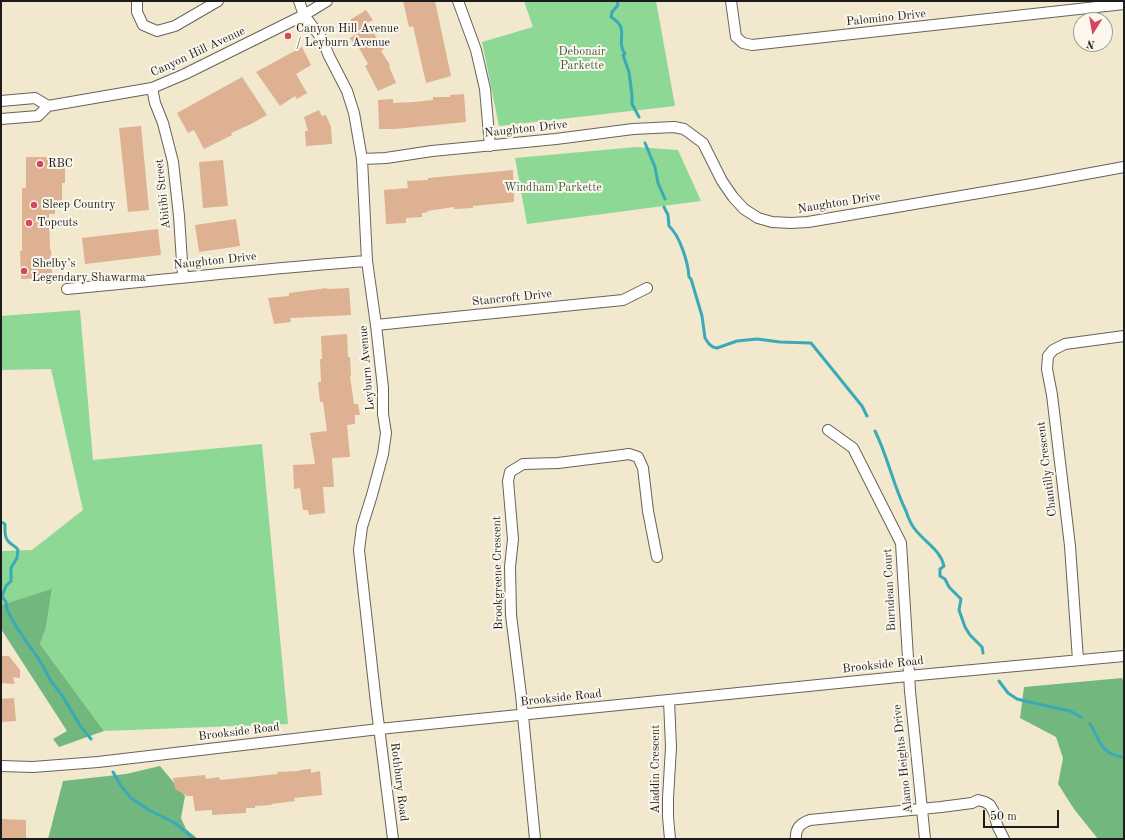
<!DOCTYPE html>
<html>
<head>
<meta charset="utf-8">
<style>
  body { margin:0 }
  #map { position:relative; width:1125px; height:840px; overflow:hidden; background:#f1e8ce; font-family:"Old Standard TT",serif }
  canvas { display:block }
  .frame { position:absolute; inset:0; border:2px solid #1c1c1c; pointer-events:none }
  .north { position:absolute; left:1073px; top:12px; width:40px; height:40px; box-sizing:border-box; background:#fbf7ec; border:1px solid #a29f99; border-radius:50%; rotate:191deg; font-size:11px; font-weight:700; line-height:16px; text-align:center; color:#1c1c1c }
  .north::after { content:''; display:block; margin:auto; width:14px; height:18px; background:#d1495b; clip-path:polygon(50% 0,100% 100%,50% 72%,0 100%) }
  .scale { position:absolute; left:983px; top:810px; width:76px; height:18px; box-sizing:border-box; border:2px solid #1c1c1c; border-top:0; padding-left:5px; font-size:12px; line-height:14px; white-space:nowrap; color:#1c1c1c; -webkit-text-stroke:3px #fbf7ec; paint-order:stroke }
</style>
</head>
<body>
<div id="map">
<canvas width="1125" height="840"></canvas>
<div class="frame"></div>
<div class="north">N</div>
<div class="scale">50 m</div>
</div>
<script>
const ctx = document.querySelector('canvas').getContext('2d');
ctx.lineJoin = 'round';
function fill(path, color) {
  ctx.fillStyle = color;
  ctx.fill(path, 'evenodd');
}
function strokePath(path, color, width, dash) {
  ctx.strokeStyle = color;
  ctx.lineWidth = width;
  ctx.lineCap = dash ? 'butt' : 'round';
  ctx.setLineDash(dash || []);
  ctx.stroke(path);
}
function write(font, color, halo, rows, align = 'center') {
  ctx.font = font + ' "Old Standard TT",serif';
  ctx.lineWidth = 4;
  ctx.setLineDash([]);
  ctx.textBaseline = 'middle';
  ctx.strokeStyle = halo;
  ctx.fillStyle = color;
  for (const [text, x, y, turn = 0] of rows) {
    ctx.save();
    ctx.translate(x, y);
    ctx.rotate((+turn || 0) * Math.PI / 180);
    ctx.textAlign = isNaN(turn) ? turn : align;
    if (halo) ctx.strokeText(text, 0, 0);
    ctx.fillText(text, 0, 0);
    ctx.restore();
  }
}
fill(new Path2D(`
  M524,1h132l19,105 -176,20 -17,-84 51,-15z
  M636,147l42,3 23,51 -174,23 -12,-66z
  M80,310l13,150 169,-16 26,280 -184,7 -64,-87 6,-16 6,-38 -51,15v-54l31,-1 51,-40 -32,-141 -50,1v-54z`), '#8dd895');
fill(new Path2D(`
  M52,589l-6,39 -6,16 64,87 -45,16 -6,-8 14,-8 -66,-102v-24z
  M1122,678l2,5v156h-26l-24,-30 -16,-25 5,-26 -7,-21 -36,-19 4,-31z
  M160,766l25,30 -4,22 5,11 12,10h-150l15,-58 63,-7z`), '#72b87e');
strokePath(new Path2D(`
  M617,1l1,4 -6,7 -1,5c20,12 4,23 14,37l-2,1 6,17 3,23v9l7,13
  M645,143l10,24 3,16 7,16
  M664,207l4,8 1,11c11,10 19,36 20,51l2,2 11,37 3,22 4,6 4,3 4,1 20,-7 20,-2 23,3 31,1 51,63 5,10
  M875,431c13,26 18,54 31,80 2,6 4,12 8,17 10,14 26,21 30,38l-4,3v7l5,3 4,8 12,12 -2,11 6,17 5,8 12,12 1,6
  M1,522l4,2c0,5 -1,13 3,17 3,4 8,5 10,9l-1,8 -6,10v13l-5,5 -4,10 4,6 1,8 10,18 23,33 11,20 12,16 18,30 10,12
  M999,681l9,12 9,6 8,2 45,10 11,6
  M1090,724c3,4 4,7 6,11 7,15 12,20 28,22
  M113,772l8,14 10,12 18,12 26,13 19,16`), '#39aab6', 3);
fill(new Path2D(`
  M403,1h32l16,75 -25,7 -13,-57 -4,1z
  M366,10l7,10 -6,3 17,26 -3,2 9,14 -1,1 7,17 -18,8 -13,-25 3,-2 -10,-18 -2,2 -6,-10 8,-5 -8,-13z
  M302,47l9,18 -15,9 11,19 -10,6 -2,-3 -15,10 -24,-34z
  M242,77l25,38 -16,9 -20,9 1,2 -28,14 -10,-19 -6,3 -11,-20z
  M464,94l2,28 -71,7h-16l-1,-29 15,-1v4l21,-1 19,-2v-3h17v-2z
  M319,110l3,6 4,-1 5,12 1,17 -26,2 -1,-15h3l-4,-14z
  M141,126l8,84 -21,2 -9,-84z
  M26,157h39v26h-3v19h-7v12h-6l1,36h1l1,28 -31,1 -1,-28h2v-63h4z
  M223,160l5,46 -25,2 -4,-46z
  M513,170l1,32 -41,4v2l-19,1v-2l-27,4 1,1 -6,1v4l-16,1v5l-20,1 -2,-34 24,-2 -1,-7 21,-1v-2z
  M236,219l4,27 -41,6 -4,-27z
  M158,229l3,26 -76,9 -3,-26z
  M327,288v1l22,-1 2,27 -61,3 1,4 -17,2 -6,-26 21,-2v-3z
  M347,334l1,23h2l1,19h-1l4,28h4l2,11h-5v9l-8,1 3,32 -18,1 2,29h-11l2,26 -16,2 -1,-5h-5l-3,-22 -6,1 -1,-24 22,-1 -5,-31 17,-2 -4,-29h-3l-2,-20h3l-1,-23h2l-1,-23z
  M1,656h8l11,14v8l-7,-1 2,7 -14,-1z
  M14,698l2,23 -15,1v-23z
  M311,769v4l9,-2 2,24 -28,3 1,3 -24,3 1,1 -17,1v2h-9v5l-34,2v-5l-17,1 -2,-15h-6l-5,-3 -7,-4v-2l-1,-2 -1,-7 32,-3 1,4 13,-2 1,3 58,-6 -1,-2 23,-1v-1z
  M1,819l25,1v19h-25z`), '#ddb192');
const minor = new Path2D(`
  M137,1v11l6,13 14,6 18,-5 43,-25
  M299,1l5,14 18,24 7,17 18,35 7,22 8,46 5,102 9,64 7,63v26l3,19 -3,21 -11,41 -10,32 -3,23 17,153 17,136
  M458,1l18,49 9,39 5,57
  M731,1l5,36 7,6 9,2 372,-41
  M152,88l3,15 8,20 10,39 6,54 4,61
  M1,101l34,-3 13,8
  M1,119l37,-3 10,-10 104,-18 33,-14 119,-59 23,-14
  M362,159l24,-1 46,-7 124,-12 77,-10 41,-2 10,2 19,14 19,38 11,16 11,12 14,9 14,4 19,1 17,-1 218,-37 98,-18
  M67,289c100,-9 200,-21 300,-28
  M376,325l247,-25 24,-12
  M828,430l25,18 48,95 9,148 15,148
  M1078,660l-8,-114 -18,-151 -5,-26 1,-13 5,-6 12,-6 59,-8
  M669,700l2,47 -3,51v19l2,22
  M1,766l32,1 65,-5 281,-33 529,-53 216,-20
  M535,839l-14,-144 -10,-80 -1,-48 3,-28 -5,-58 2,-9 13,-8 35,-1 64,-8 7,-1 9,3 5,11 5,43 9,46
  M796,839c-1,-11 5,-16 14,-19l131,-13 31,-4 6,-3 7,2 5,3 4,7 3,13 7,14`);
strokePath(minor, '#67635a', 12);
strokePath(minor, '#fff', 10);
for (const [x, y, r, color] of [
  [288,36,4,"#d1495b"],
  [40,164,4,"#d1495b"],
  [34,205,4,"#d1495b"],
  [29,223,4,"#d1495b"],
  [24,271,4,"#d1495b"]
]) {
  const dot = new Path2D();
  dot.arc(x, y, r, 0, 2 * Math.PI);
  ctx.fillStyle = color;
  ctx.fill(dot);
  strokePath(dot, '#fbf7ec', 1.5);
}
write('12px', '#1c1c1c', '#fbf7ec', [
  ["Palomino Drive",886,18,-6],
  ["Canyon Hill Avenue",198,52,-25],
  ["Naughton Drive",526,129,-6],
  ["Abitibi Street",163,194,-96],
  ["Naughton Drive",839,203,-9],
  ["Naughton Drive",215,261,-6],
  ["Stancroft Drive",512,298,-6],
  ["Leyburn Avenue",367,368,-95],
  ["Chantilly Crescent",1047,469,-97],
  ["Brookgreene Crescent",498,573,-91],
  ["Burndean Court",890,590,-93],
  ["Brookside Road",883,665,-6],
  ["Brookside Road",561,698,-6],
  ["Brookside Road",239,732,-7],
  ["Alamo Heights Drive",903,759,-96],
  ["Aladdin Crescent",656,769,-90],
  ["Rothbury Road",399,782,83]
]);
write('12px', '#1c1c1c', '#fbf7ec', [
  ["Canyon Hill Avenue",296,29],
  ["/ Leyburn Avenue",296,43],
  ["RBC",48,164],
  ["Sleep Country",42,205],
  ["Topcuts",37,223],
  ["Shelby’s",32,264],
  ["Legendary Shawarma",32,278]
], 'left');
write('12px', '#445e46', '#fbf7ec', [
  ["Debonair",582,52],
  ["Parkette",582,66],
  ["Windham Parkette",553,188]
]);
</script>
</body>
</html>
